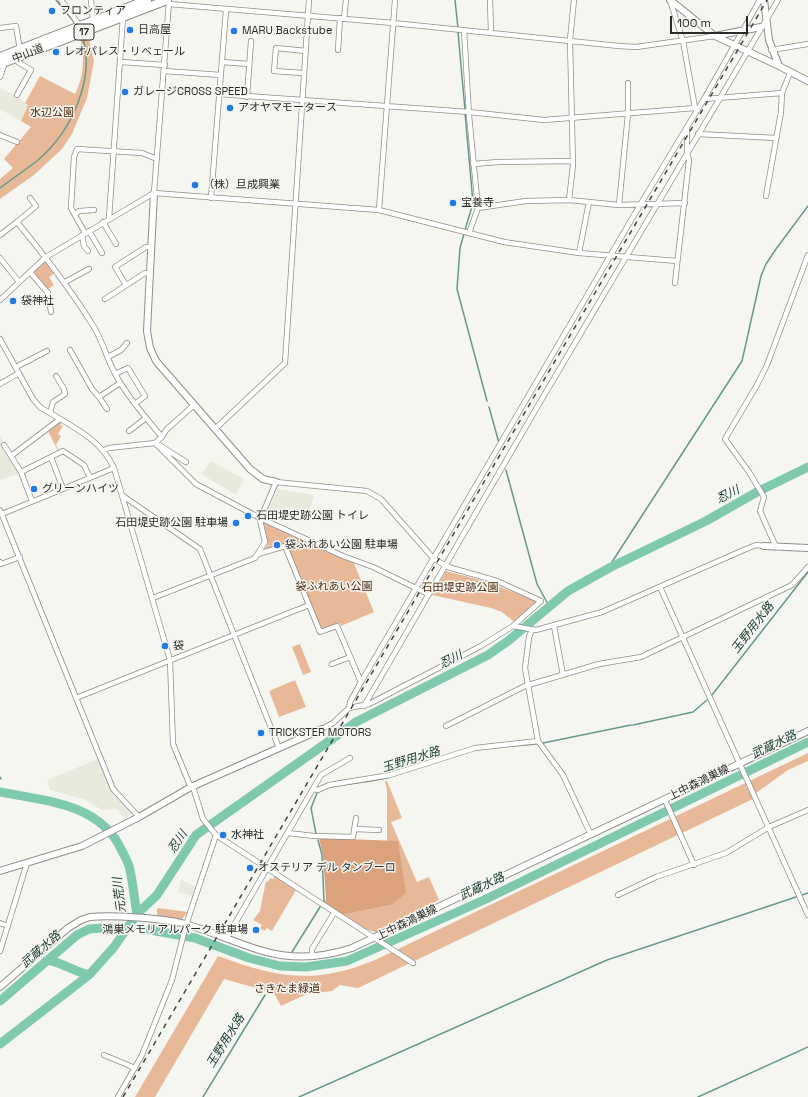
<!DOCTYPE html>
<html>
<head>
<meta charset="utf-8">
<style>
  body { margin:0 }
  #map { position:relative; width:808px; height:1097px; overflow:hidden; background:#f5f6f0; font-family:"Space Grotesk",sans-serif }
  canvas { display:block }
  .scale { position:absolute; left:670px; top:16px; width:78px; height:18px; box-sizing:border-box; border:2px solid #2a2b29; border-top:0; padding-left:5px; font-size:12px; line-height:14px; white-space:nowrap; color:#2a2b29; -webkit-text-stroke:3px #f5f6f0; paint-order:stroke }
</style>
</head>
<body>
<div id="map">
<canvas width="808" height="1097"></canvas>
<div class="scale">100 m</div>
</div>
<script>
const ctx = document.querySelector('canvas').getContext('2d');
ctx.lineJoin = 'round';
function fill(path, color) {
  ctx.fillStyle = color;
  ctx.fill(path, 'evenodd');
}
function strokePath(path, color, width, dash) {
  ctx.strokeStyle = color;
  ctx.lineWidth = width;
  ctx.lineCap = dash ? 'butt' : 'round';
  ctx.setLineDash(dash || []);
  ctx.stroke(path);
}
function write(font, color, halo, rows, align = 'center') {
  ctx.font = font + ' "Space Grotesk","Noto Sans JP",sans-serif';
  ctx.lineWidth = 3;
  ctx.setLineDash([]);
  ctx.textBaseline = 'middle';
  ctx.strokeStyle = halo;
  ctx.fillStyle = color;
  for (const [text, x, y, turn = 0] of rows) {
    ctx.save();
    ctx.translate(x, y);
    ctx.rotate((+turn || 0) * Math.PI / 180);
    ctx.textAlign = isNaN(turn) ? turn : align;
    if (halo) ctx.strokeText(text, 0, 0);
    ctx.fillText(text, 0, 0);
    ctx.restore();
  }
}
fill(new Path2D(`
  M0,88l15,7 13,10 -7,16 -21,-12z
  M0,435l19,38 -19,7z
  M211,461l33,18 -8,16 -35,-21z
  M277,489l37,6 -7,28 -38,-14z
  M98,759l12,30 23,24 -8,6 -8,-10 -15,1 -16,-10 -36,-10 -3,-10z
  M181,880l15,7 -3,9 -15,-4z`), '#e9eadd');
fill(new Path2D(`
  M88,35l6,26 -7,37 -15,36 -10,15 -28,26 -34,24v-20l13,-11 -9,-9 27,-32 -10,-6 7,-16 -3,-2 15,-27 35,18c9,-18 10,-36 5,-56z
  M45,261l10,12 -6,4 5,8 -7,5 -14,-19z
  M58,423h3l-1,2 3,1 -5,8 3,2 -5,9 3,6h-1l-10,-20z
  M263,520l90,41 21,51 -33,14 -1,-3 -17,7 -3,-1 -34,-86 -20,8 -2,-1 4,-6z
  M446,571l41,11 50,19 -23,21 -12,-10 -11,-4 -59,-13z
  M300,644l11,28 -8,3 -11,-28z
  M295,680l11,27 -27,10 -10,-26z
  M808,753v8l-20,9 -36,26 1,3 -395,189 -18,-3 -8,6 -25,3 -26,12 -7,-13 -50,-14 -69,118h-20l83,-141c60,22 96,29 157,4z
  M385,781h2l15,37 -11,4 26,60 12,-5 10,23 -61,30v3l-19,-6 -17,-12 49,-10 7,-64h-11v-51z
  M275,876l21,14 -24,41 -5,-3 -3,3 -4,-3 2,-3 -9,-5 7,-9 6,-30 2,1 2,-4 3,1z
  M157,909l1,-1 30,4 -7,8 -24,-3z`), '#e7b999');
fill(new Path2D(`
  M319,838l79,3 8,52 -15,12 -49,10 -18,-12 2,-4 -3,-43z`), '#daa37d');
strokePath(new Path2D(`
  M56,0l18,22
  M455,0l3,28
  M458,32l7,78
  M38,160c33,-28 57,-80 45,-122
  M0,188l37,-27
  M465,230l8,-27 -8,-90
  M464,234l-4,14 -3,41 30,112
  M489,407l10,36
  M506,470l31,114 12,22
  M611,567l1,-5 130,-201 19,-85 5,-12 10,-15 32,-43
  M712,695l96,-123
  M633,725l60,-13 14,-12
  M543,743l88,-18
  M512,746l24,-2
  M0,777l1,2
  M365,782l22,-4
  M329,787l34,-5
  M316,834l-5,-26 6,-15
  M318,840l4,15 2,47
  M802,895l6,-2
  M292,952l28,-45
  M203,1097l62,-102
  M299,1097l308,-137 189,-63
  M698,1097l110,-50`), '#669a87', 1.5);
strokePath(new Path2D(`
  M0,792c45,9 99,11 121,57 3,6 6,11 8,17 4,15 5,32 8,48
  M150,930l45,8 54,20 31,8 26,1 41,-6 137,-61 324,-158
  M48,960c14,3 26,11 41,15
  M0,1001l77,-66 12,-6 14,-1
  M0,1044l89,-69 25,-28 23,-33 20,-19 39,-60 160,-113 132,-67 20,-14 60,-50 43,-24 95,-46 51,-29 51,-25`), '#7fc9af', 9);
const street = new Path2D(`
  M61,0l19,26
  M91,0l2,21
  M490,0l1,33
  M670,0l13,41 12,67
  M169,4l224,19 226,23 17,1 79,-11
  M344,19l2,-19
  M0,28l16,-2 4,24
  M464,30l5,85 9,93
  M338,50l2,-32
  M771,50l37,-6
  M16,58l2,4 13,8 -14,25
  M121,62l44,3
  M222,62l27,2
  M164,71l57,4
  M302,73l-28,-2 2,-23 30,3
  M0,77l5,-15
  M219,94l250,18 75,8 151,-12 3,2
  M247,97l4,-56
  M704,99l78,-6 8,-20
  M698,134l78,4
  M0,135l17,7
  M473,164l26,-2 74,-1
  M154,193l15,-191
  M766,196l15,-84 1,-19
  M211,198l15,-188
  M569,200l4,-35 -3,-125 4,-40
  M619,205l9,-91v-31
  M379,210l16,-210
  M75,214l4,-3 15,-1
  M109,218l14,-201
  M17,222l19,-16 -6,-8
  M103,222l13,22
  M89,231l13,22
  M85,233l-14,-25 3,-51 3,-8 65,4 15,6
  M469,233l9,-25 48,-7 43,-1 50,5 66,-2
  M0,235l17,-13c28,34 54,68 77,105 10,17 14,36 24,52 12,21 29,40 44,58
  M82,235l2,11 4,5
  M579,253l10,-51
  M0,258l19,24
  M30,272l18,21 3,19
  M65,282l24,-13
  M675,283l14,-123 -2,-6v-24
  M126,285l-11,-18 31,-20h5
  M105,299l40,-26h5
  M0,300l46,-43 108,-64 225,17 125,32 75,11 98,8
  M0,339l33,60 7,8c27,17 61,31 74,61l56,192 3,84 16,39 5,7 9,29 13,16 197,128
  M70,350l22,39 7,8 21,-14
  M108,357l13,-7 6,-7
  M16,367l31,-16
  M115,374l13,-6 17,28 -10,8
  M0,384l19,-11
  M99,397l8,12
  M50,413l3,-11 12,-8 -1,-5 -8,-13
  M215,429l70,-66 24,-363
  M129,431l17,-13
  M155,443l41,41 64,34 83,38 30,11 55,27
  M4,445l17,27 11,29
  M159,445l27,17
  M104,450l5,-2 46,-5 7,-6 4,-7 28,-25
  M11,456l49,-37
  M51,457l12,32
  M21,472l42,-21 21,14 6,13
  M123,496l77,53 79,199
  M0,510l113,279 26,28
  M2,514l112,-46
  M776,547l-16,-36 4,-14 -15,-25 -24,-33 32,-54 10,-20 41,-110
  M258,554l27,-8 35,86 17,-6 24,56
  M0,562l1,2 19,-7
  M660,587l148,328
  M153,598l102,-40 10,-16 -5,-22 16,-38 91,9 14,8 53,60 14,8 49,14 44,20 -28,25 -32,20 -112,58 -20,4 -16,15 -11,6
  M513,626l23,4 66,-18 144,-63 10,-4 8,1
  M554,626l9,49
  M532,630l-3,7 -4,31 13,73 25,34 28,60
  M332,664l18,-7
  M76,698l233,-93
  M364,706l172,-297 242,-409
  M349,708l1,-6 11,-20 279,-477 64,-106 56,-99
  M446,726l79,-40 74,-22 42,-7 151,-72 16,-18
  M314,789l4,1 11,-5 61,-10 85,-27 63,-7
  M665,800l29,65
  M355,829l24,1
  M288,833l26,3 39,1 3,-19
  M618,895l38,-18 70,-24 43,-26 39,-17
  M0,923l8,3
  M226,939l95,-164 29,-17
  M0,951l27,-88
  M312,957v-8l22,-36
  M104,1055l31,13
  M118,1097l24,-42 30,-75 14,-55 30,-90`);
const secondary = new Path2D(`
  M670,0l45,36 64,30
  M764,0l5,40 10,26 29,15
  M715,36l46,-9
  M154,193l-7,138 3,17 6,13 94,108 13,10 13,3
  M764,546l44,2
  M0,871l82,-25 57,-29 52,-30 131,-58
  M0,987l68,-59 13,-8 9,-3c22,-2 73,1 95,7 65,19 95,47 167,24l456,-217`);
const highway = new Path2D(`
  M0,57l147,-57
  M0,64l167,-64`);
strokePath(street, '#8e8f8a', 6);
strokePath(secondary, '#8e8f8a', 8);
strokePath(highway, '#8e8f8a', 10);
strokePath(street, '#fff', 4.5);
strokePath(secondary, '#fff', 6);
strokePath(highway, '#fff', 8);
strokePath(new Path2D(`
  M123,1097l644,-1097`), '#444543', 1.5, [5, 5]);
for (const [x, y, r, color] of [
  [52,11,4,"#227ae4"],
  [130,30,4,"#227ae4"],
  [234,31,4,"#227ae4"],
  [56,52,4,"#227ae4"],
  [125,92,4,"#227ae4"],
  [230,108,4,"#227ae4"],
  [195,185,4,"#227ae4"],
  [453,203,4,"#227ae4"],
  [13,301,4,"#227ae4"],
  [34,489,4,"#227ae4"],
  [248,516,4,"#227ae4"],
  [236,523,4,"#227ae4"],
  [277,545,4,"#227ae4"],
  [165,646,4,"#227ae4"],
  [261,733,4,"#227ae4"],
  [223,835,4,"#227ae4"],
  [250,868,4,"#227ae4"],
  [256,930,4,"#227ae4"]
]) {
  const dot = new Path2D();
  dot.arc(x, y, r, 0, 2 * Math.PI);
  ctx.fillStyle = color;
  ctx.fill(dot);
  strokePath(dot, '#f5f6f0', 1.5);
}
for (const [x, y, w] of [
  [84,32,20]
]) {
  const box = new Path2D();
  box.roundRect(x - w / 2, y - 8, w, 16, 3);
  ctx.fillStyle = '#f5f6f0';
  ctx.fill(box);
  strokePath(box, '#2a2b29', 1);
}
write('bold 10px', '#2a2b29', null, [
  ["17",84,32]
]);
write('11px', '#2a2b29', '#f5f6f0', [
  ["フロンティア",60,11],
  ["日高屋",138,30],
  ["MARU Backstube",242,31],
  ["レオパレス・リベェール",64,52],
  ["ガレージCROSS SPEED",133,92],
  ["アオヤマモータース",238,108],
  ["（株）旦成興業",203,185],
  ["宝養寺",461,203],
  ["袋神社",21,301],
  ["グリーンハイツ",42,489],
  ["石田堤史跡公園 トイレ",256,516],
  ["石田堤史跡公園 駐車場",228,523,"right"],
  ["袋ふれあい公園 駐車場",285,545],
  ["袋",173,646],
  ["TRICKSTER MOTORS",269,733],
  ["水神社",231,835],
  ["オステリア デル タンブーロ",258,868],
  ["鴻巣メモリアルパーク 駐車場",248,930,"right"]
], 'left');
write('11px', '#2a2b29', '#f5f6f0', [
  ["中山道",28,54,-21],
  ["上中森鴻巣線",699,783,-26],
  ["上中森鴻巣線",407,923,-26]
]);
write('11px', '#4d290c', '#f5f6f0', [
  ["水辺公園",52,113],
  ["袋ふれあい公園",334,587],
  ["石田堤史跡公園",460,588],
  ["さきたま緑道",287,989]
]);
write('italic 12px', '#183b30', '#f5f6f0', [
  ["忍川",728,495,-27],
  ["玉野用水路",753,628,-52],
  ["忍川",451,660,-27],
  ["武蔵水路",774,745,-26],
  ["玉野用水路",411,760,-17],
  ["忍川",178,842,-56],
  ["武蔵水路",482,887,-25],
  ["元荒川",120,895,-97],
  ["武蔵水路",41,950,-41],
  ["玉野用水路",226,1041,-58]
]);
</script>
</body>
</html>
